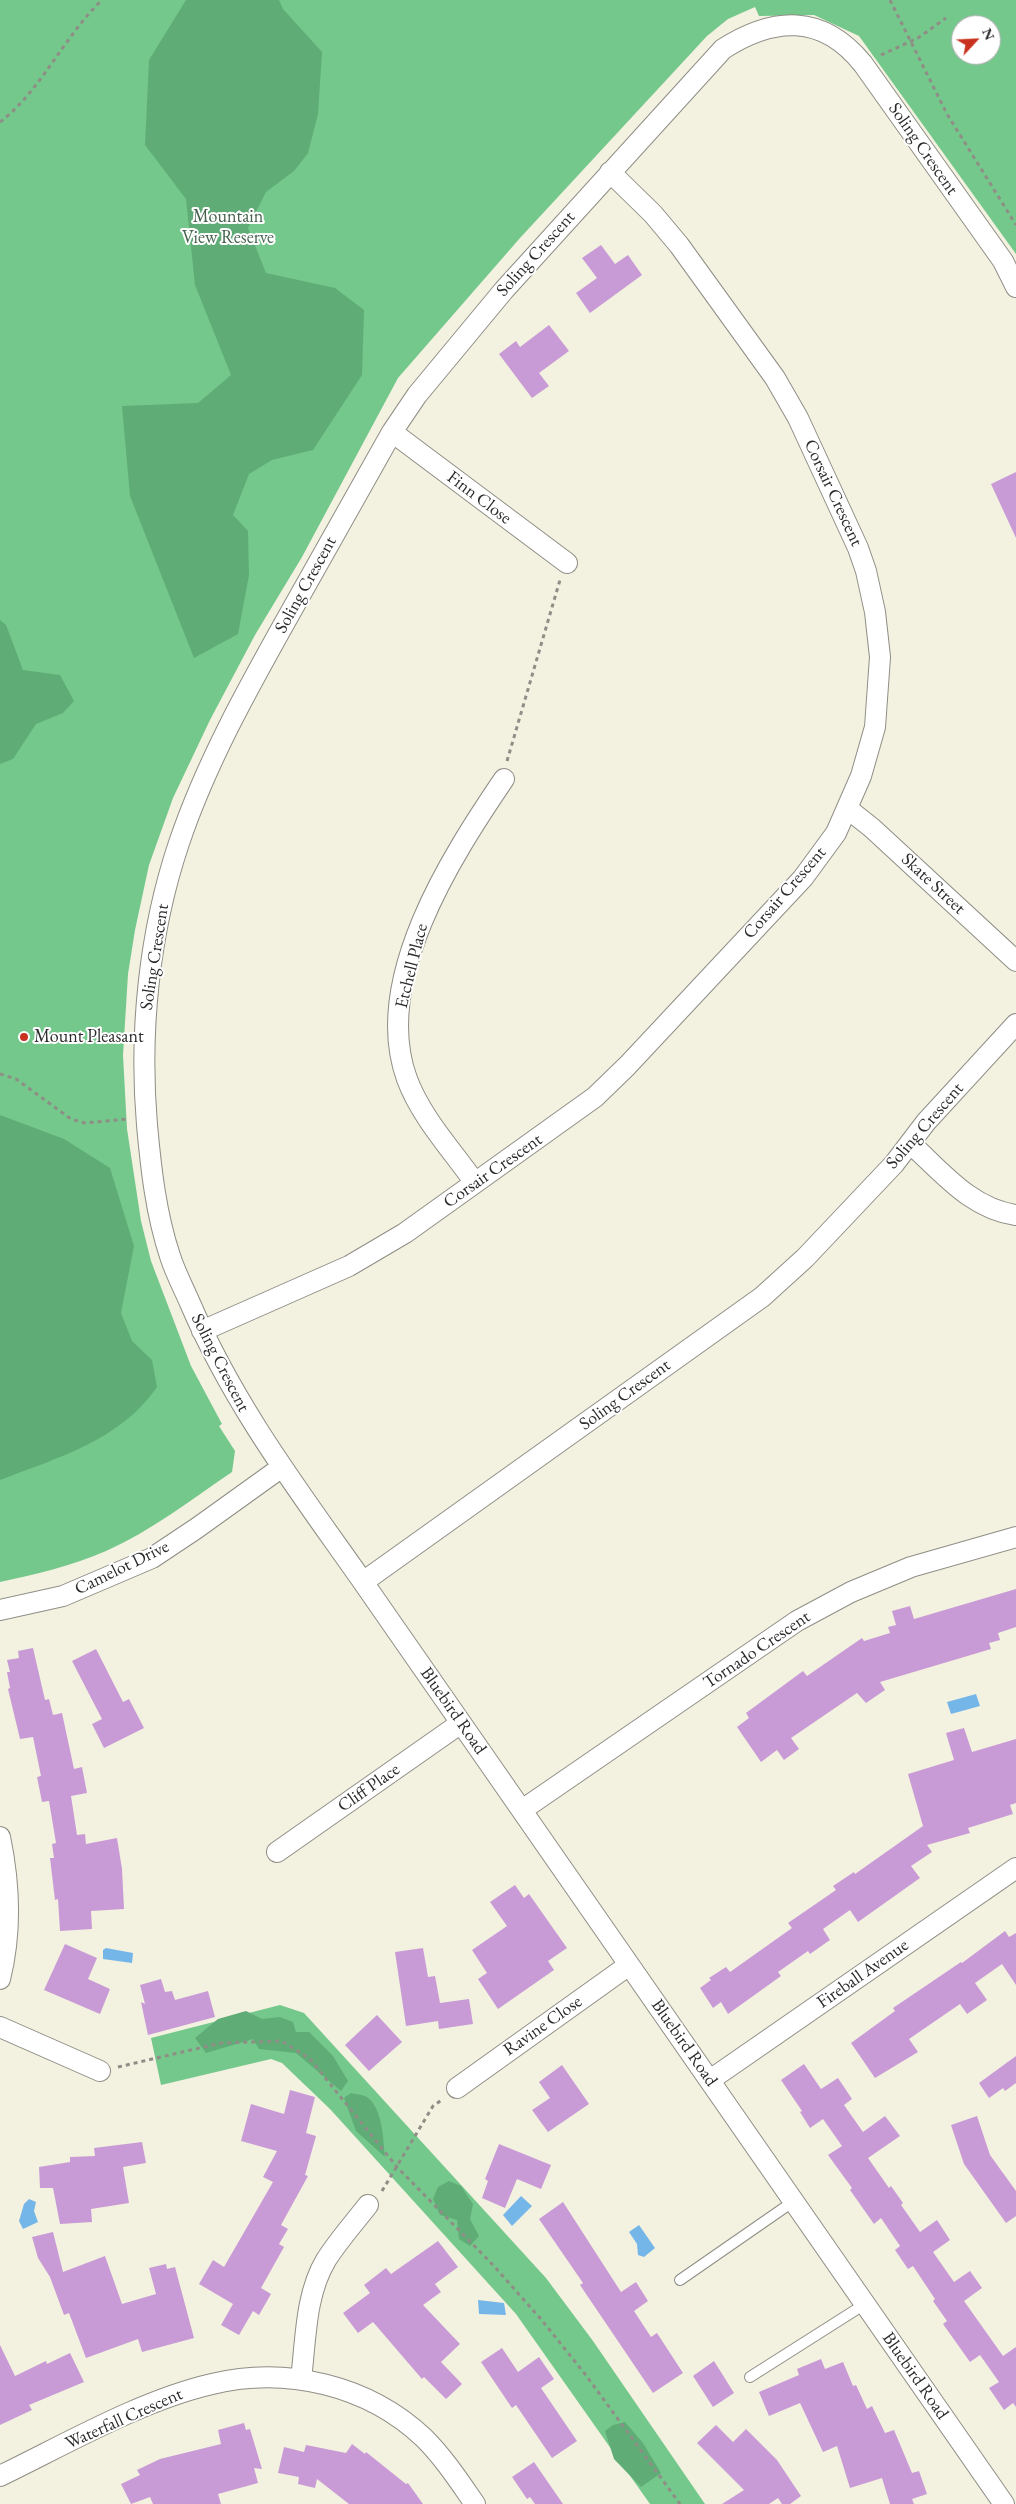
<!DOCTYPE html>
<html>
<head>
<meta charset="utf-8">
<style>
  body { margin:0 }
  #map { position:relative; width:1016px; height:2504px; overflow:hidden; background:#f3f1e0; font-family:"EB Garamond",serif }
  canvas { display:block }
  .north { position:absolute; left:951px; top:15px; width:50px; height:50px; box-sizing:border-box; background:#fff; border:1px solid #aaa; border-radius:50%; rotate:65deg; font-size:14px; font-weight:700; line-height:20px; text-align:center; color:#2b2b2b }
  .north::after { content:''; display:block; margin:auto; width:18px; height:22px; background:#c8321e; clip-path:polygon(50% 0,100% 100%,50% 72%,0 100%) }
</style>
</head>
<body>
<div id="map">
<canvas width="1016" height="2504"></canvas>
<div class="north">N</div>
</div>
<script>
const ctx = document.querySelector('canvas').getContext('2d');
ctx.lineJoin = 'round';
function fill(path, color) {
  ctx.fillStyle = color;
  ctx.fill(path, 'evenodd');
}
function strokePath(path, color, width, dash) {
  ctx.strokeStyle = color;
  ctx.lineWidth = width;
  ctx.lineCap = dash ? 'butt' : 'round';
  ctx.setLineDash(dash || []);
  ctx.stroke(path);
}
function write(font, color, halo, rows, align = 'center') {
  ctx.font = font + ' "EB Garamond",serif';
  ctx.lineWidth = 4;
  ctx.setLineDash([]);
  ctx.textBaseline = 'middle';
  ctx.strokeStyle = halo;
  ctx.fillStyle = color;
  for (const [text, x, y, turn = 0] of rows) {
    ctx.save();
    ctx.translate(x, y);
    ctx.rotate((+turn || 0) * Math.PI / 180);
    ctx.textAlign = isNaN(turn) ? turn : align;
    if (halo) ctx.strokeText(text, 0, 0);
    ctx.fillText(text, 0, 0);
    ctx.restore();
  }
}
fill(new Path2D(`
  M0,0h1016v254l-157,-218 -45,-21 -55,1 -4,-9 -27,12 -21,17 -187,202 -122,140 -96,179 -47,78 -45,85 -37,78 -24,67 -14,65 -7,44 -5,81 4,74 14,92 10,40 40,105 31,58 -3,2 16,25 -3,21c-41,28 -81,59 -126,79 -34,15 -70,23 -106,31zM961,25h30v30h-30z
  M280,2005l24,8 242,265 47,63 112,163h-55l-134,-190 -186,-205 -48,-46 -11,-4 -110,26 -10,-47z`), '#74c88b');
fill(new Path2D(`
  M186,0h93l4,9 39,43 -4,62 -10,39 -14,18 -28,21 -18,36 18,45 69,15 29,22 -2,65 -49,75 -41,10 -23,14 -16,41 15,16 1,44 -11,59 -44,24 -64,-162 -8,-90 76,-3 33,-28 -36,-90 -9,-86 -41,-54 4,-85z
  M0,620l6,5 17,45 37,5 14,26 -11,12 -27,11 -23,35 -13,5z
  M0,1115l64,24 46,29 24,78 -13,67 11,28 20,19 5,27c-36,53 -100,71 -157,93z
  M246,2011l16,8 18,-2 13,5 3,10h13l24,24 15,25 -7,10 -45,-38 -37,-4 -6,-10 -47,14 -11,-15 23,-19z
  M351,2093c5,1 12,2 16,4 16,12 16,42 18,60l-29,-26 -12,-33z
  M449,2181l12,5 12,18 -3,15 9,17 -9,10 -11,-7 -2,-19 -17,-5 -7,-16 5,-12z
  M625,2422l18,21 18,30 -20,14 -27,-28 -9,-28 8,-6z`), '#5fac77');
fill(new Path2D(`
  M976,1694l4,12 -29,8 -4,-12z
  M106,1948l27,5 -1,10 -29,-4v-9z
  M521,2196l11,10 -20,20 -9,-11z
  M29,2199l7,3 -2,9 4,11 -15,7 -4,-8 5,-17z
  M639,2225l16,23 -11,9 -6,-2 -1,-11 -8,-12z
  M478,2300l26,3 2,12 -27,-1z`), '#75b6e9');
fill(new Path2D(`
  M601,245l14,19 13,-9 14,20 -52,38 -14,-20 21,-15 -15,-20z
  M549,325l20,26 -30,22 10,13 -17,12 -33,-44 17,-13 4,6z
  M1016,472v66l-25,-54z
  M1016,1589v38l-18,6 2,7 -11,3 2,6 -111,33 5,8 -19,13 -9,-10 -66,45 8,11 -15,11 -7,-10 -16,12 -24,-35 12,-9 -3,-5 57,-42 4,5 55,-38 2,3 26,-8 -2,-6 8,-2 -4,-14 18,-5 4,13z
  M33,1648l12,52 4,-1 4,16 9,-2 12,56 8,-2 5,26 -16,3 6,39 8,-1 1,10 31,-6 5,31 2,40 -33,2 1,18 -32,2 -2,-32 -3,1 -5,-42h4l-2,-14 4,-1 -7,-42 -7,1 -5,-25 4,-1 -8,-39 -13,2 -12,-50 2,-1 -3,-16h3l-3,-12 12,-2 -1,-7z
  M96,1649l27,53 6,-3 15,29 -40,20 -12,-24 10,-5 -30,-58z
  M964,1728l8,24 44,-13v64l-6,2 3,9 -45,14 2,5 -43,12 5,7 -21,14 9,12 -62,44 -8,-12 -27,19 7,11 -20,14 -2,-3 -30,21 3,4 -53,38 -7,-12 -8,6 -13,-20 11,-8 -2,-2 17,-11 4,5 62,-44 -4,-5 48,-33 -3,-4 21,-14 1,2 68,-48 -15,-52 46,-14 -8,-27z
  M515,1885l9,13 5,-4 38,54 -19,13 6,9 -56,39 -20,-30 9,-6 -15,-23 35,-24 -17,-24z
  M1005,1931l4,6 7,-4v52l-14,-21 -27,19 12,17 -20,14 -7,-10 -51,35 9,13 -43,26 -24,-35 44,-32 -2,-3 68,-46 1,1z
  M65,1944l32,14 -9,21 22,10 -10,25 -56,-24z
  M423,1948l5,29 7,-1 5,27 29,-4 4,25 -34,5 -1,-8 -32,5 -11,-74z
  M161,1979l4,13 7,-1 3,9 33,-9 7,26 -67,18 -7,-33 4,2 -5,-19z
  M377,2015l25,27 -33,29 -24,-26z
  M1016,2056v27l-11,8 -2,-3 -14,10 -10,-15z
  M804,2064l17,25 17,-11 14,21 -8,6 19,27 22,-16 15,20 -32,22 21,30 2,-2 12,17 -2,2 19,27 17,-12 13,20 -17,12 21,30 16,-11 12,17 -18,13 39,55 13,-9v60l-3,-4 -9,7 -15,-22 10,-6 -19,-27 -10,7 -27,-38 4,-3 -14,-20 2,-2 -22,-33 -5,3 -13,-19 5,-4 -19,-28 -7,6 -24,-34 2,-2 -24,-33 14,-9 -19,-27 -13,9 -10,-16 2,-1 -21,-31z
  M562,2065l27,39 -41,28 -16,-22 18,-12 -11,-16z
  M290,2090l25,7 -9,36 10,3 -11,39 3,1 -27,49 7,4 -9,15 5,3 -23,41 10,6 -12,21 -6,-4 -14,24 -18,-10 12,-21 -34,-20 14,-24 11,7 49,-85 -10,-5 14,-26 -36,-10 10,-37 33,10z
  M977,2116l13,39 26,36v25l-10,7 -42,-59 -13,-39z
  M142,2142l4,21 -23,4 6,36 -38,6 1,13 -32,2 -7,-36h-13l-1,-21 31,-5v-5l25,-1 -1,-8z
  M499,2144l52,21 -10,24 -24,-10 -12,29 -23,-10 6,-17 -3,-2z
  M563,2202l58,90 15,-10 12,19 -14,10 17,26 6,-4 26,40 -30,20 -73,-108 3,-2 -44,-64z
  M53,2232l10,40 42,-16 17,48 34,-10 -7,-26 17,-4 1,5 8,-2 19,71 -52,14 -4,-13 -52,19 -17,-45 -5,2 -14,-38 -12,-19 -6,-21z
  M438,2241l20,26 -23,17 6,8 -18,13 37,39 -19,18 21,22 -16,15 -22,-22 -2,2 -49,-57 -15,11 -15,-20 27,-20 -6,-8 22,-17 5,6z
  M0,2345l15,31 31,-15 1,3 23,-11 14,29 -55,23 3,5 -32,15z
  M502,2348l16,24 21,-15 15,22 -13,9 36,53 -25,17 -36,-53 -4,3 -31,-46z
  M821,2359l4,10 18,-7 10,24 3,-1 11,24 5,-3 13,27 9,-3 18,43 7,-2 8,23 -15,5 2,5h-24l-8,-26 -32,10 -13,-42 -14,6 -23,-49 -31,13 -10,-24 40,-17 -2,-6z
  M714,2361l20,32 -21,14 -20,-31z
  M244,2423l2,7 4,-1 12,40 -8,-1 4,15 -40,11 3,10h-68l-3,-7 -19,7 -10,-20 19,-9 -3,-5 23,-11 61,-15 -3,-14z
  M716,2425l17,17 13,-13 31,31 24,36 -11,8h-8l-4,-6 -9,6h-47l22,-14 -47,-47z
  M352,2444l13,10 1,-2 40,32 2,-1 15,21h-74l-32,-25 -2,9 -17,-4 1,-7 -21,-4 6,-26 20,5 2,-7 40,8z
  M534,2462l29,42h-28l-5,-7 -3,2 -15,-22z`), '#c99bd6');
const service = new Path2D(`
  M680,2280l114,-79
  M750,2377l115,-73`);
const minor = new Path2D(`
  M1016,287l-13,-26 -140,-197c-41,-51 -90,-47 -140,-15l-219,241 -87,105 -25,37c-34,61 -69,122 -103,183 -41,73 -83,148 -110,228 -30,89 -40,189 -32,282 4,44 9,89 23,131 5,16 13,31 20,47 44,103 109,188 173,279l399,-285 43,-39 89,-94 32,-42 90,-98
  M392,432l175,131
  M848,809l24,19 144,133
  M910,1143c32,29 61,66 106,72
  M475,1183c-23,-33 -54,-66 -68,-104 -36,-98 44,-222 97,-300
  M202,1331l147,-65 56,-33 190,-136 32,-31 176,-188 33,-45 25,-57 14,-49 5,-70 -5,-45 -9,-41 -8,-23 -60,-130 -23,-40 -96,-133 -26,-31 -43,-42
  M363,1582l641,922
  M0,1610l63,-14 89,-38 45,-30 85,-61
  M522,1810l275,-189 54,-29 60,-25 105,-30
  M0,1837c10,48 12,94 0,142
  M277,1852l184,-129
  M0,2027l100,44
  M710,2080l306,-212
  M457,2088l172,-123
  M301,2379c5,-39 4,-84 25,-119 12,-19 28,-37 42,-55
  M0,2476c66,-32 142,-76 212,-92 74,-18 156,1 212,54 20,20 35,43 51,66`);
strokePath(service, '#8f8e86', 12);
strokePath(minor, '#8f8e86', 22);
strokePath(new Path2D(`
  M890,0l57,114 69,111
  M881,55l37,-17 28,-20
  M0,122c41,-31 64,-86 102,-122
  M507,761l53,-181
  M0,1074l16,5 55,40 14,4 42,-4
  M118,2067l103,-24 61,-2 28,18 87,108 96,98 47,53 45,56 95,130
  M382,2191l51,-85 10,-7`), '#8f8e86', 3, [4, 4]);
strokePath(service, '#fff', 10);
strokePath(minor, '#fff', 20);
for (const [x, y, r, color] of [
  [24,1037,5,"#c8321e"]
]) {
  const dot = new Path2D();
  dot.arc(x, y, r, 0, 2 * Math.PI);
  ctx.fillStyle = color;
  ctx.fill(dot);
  strokePath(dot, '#fff', 2);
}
write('18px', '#2b2b2b', '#fff', [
  ["Soling Crescent",923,149,55],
  ["Soling Crescent",536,254,-48],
  ["Corsair Crescent",833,493,65],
  ["Finn Close",479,498,37],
  ["Soling Crescent",306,585,-61],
  ["Skate Street",933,884,43],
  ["Corsair Crescent",785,893,-49],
  ["Soling Crescent",155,957,-81],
  ["Etchell Place",412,966,-76],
  ["Soling Crescent",925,1126,-49],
  ["Corsair Crescent",493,1171,-35],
  ["Soling Crescent",220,1363,63],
  ["Soling Crescent",625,1395,-36],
  ["Camelot Drive",122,1568,-26],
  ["Tornado Crescent",757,1650,-34],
  ["Bluebird Road",453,1711,55],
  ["Cliff Place",369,1788,-35],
  ["Fireball Avenue",863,1974,-35],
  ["Ravine Close",543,2026,-35],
  ["Bluebird Road",684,2043,55],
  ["Bluebird Road",915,2376,55],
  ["Waterfall Crescent",124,2419,-24]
]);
write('18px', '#45624d', '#fff', [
  ["Mountain",228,217],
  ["View Reserve",228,238]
]);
write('18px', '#2b2b2b', '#fff', [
  ["Mount Pleasant",34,1037]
], 'left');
</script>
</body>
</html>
